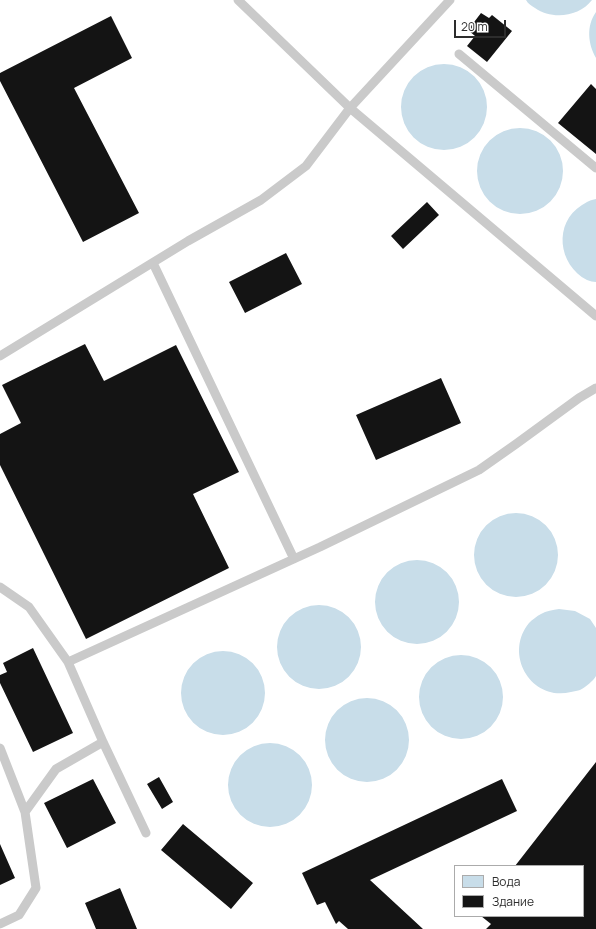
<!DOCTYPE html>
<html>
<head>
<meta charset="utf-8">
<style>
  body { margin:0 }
  #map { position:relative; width:596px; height:929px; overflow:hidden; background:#fff; font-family:Manrope,sans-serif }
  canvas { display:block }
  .legend { position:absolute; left:454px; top:865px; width:130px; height:52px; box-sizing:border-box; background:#fff; border:1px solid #ababab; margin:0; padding:5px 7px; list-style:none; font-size:12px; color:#2d2d2d }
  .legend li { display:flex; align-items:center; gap:8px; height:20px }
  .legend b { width:20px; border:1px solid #ababab }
  .scale { position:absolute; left:454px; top:20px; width:52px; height:18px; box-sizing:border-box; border:2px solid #2d2d2d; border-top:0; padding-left:5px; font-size:12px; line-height:14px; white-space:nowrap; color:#2d2d2d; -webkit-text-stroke:3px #fff; paint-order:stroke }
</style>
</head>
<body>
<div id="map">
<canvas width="596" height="929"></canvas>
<ul class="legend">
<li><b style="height:11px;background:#c8dde9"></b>Вода</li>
<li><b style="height:11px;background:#141414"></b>Здание</li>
</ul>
<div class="scale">20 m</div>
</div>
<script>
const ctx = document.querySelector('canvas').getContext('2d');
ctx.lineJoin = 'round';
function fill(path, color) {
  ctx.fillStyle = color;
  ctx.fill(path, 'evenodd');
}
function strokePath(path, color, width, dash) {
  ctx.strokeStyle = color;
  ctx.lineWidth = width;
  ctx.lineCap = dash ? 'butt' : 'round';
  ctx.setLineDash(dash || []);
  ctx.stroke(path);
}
fill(new Path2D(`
  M526,0h66c-13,17 -40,20 -57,8 -3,-2 -7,-4 -9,-8z
  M596,12v46c-8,-14 -10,-32 0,-46z
  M401 107a43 43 0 1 1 86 0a43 43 0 1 1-86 0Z
  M477 171a43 43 0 1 1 86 0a43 43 0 1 1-86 0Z
  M596,199v83c-3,0 -6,-1 -9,-2 -29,-15 -34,-57 -5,-75 5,-3 8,-5 14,-6z
  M474 555a42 42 0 1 1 84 0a42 42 0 1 1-84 0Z
  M375 602a42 42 0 1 1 84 0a42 42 0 1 1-84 0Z
  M277 647a42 42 0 1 1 84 0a42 42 0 1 1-84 0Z
  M559,609l16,2 15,8 6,9v48c-3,5 -10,11 -16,14 -2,1 -6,1 -9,2 -39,10 -68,-37 -42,-69 3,-3 8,-7 12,-9 5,-3 12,-4 18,-5z
  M181 693a42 42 0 1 1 84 0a42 42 0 1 1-84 0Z
  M419 697a42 42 0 1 1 84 0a42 42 0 1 1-84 0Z
  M325 740a42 42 0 1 1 84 0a42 42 0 1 1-84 0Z
  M228 785a42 42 0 1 1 84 0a42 42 0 1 1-84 0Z`), '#c8dde9');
fill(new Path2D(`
  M481,13l8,5 3,-3 20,16 -25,31 -20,-16 8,-10 -7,-6z
  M111,16l21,42 -58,30 65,125 -56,29 -83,-161v-8z
  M591,84l5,5v65l-38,-31z
  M427,202l12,13 -36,34 -12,-13z
  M286,253l16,31 -57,29 -16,-31z
  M85,344l19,37 72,-36 63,127 -46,22 36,74 -143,71 -86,-174v-31l21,-11 -19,-38z
  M441,378l20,45 -85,37 -20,-45z
  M33,648l40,85 -40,19 -33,-69v-8l7,-3 -4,-9z
  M596,762v167h-110l5,-5 -10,-8h102v-50h-68z
  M159,777l14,25 -11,7 -15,-25z
  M93,779l23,44 -49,25 -23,-45z
  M502,779l15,32 -147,69 53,49h-75l-9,-8 -3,3 -11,-22 -8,3 -15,-32z
  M183,824l70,59 -22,26 -70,-59z
  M0,844l15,34 -15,7z
  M120,888l17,41h-41l-11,-26z`), '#141414');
strokePath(new Path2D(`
  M238,0l112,108 246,208
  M459,54l137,114
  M153,263l141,296
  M0,356l188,-115 73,-41 45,-34 44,-58 100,-108
  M0,587l29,20 39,55 35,80 43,91
  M68,662l252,-115 159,-77 37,-26 63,-46 17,-10
  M0,748l25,64 11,76 -17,27 -19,9
  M25,812l31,-43 47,-27`), '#cacaca', 9);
</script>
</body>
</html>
